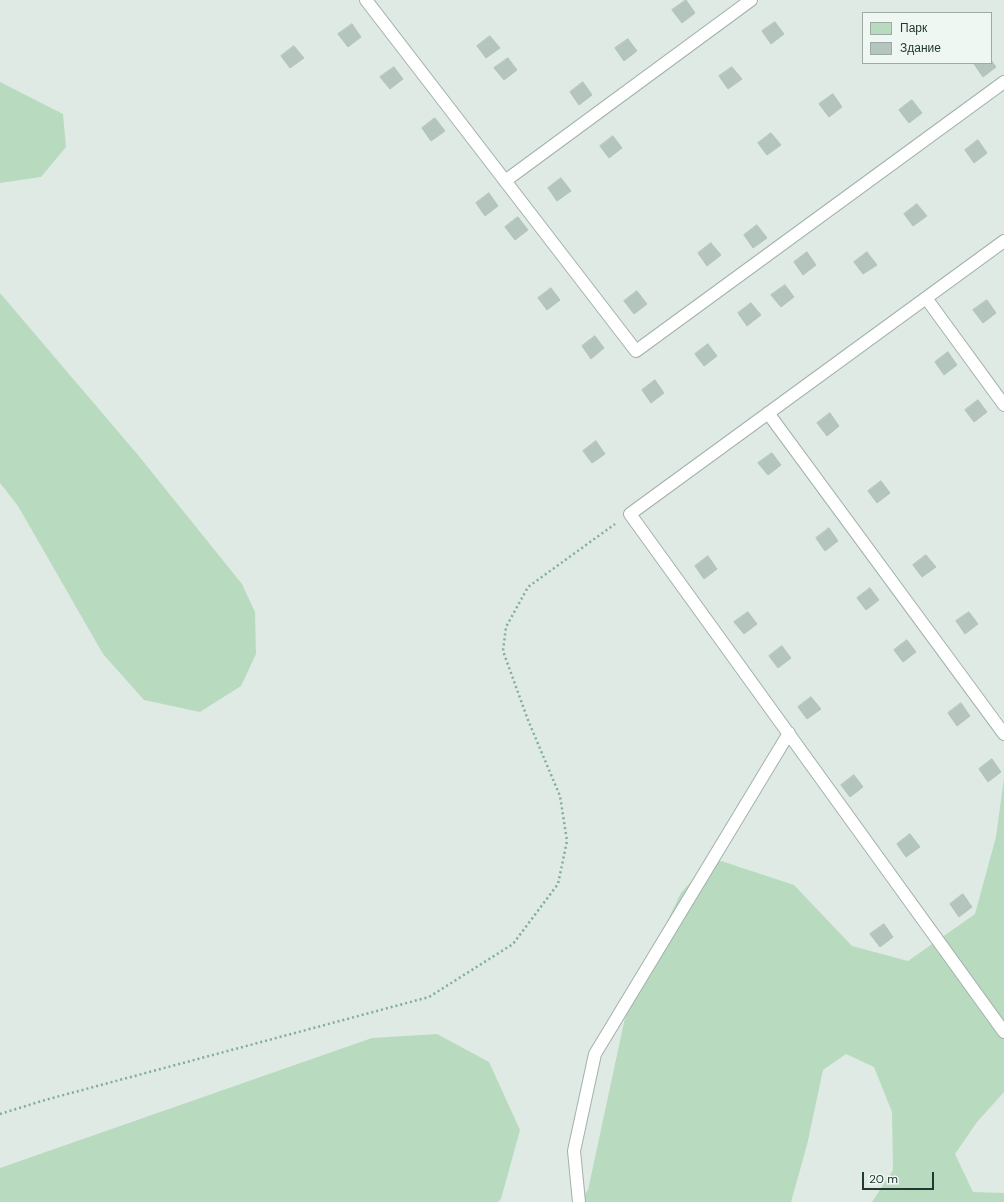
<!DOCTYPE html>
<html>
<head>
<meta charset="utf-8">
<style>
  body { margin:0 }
  #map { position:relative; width:1004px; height:1202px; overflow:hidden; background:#dfeae4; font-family:"DM Sans",sans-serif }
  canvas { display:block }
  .legend { position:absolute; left:862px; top:12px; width:130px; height:52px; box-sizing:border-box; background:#eff7f2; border:1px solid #9caba5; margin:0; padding:5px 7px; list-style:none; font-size:12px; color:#203a31 }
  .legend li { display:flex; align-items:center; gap:8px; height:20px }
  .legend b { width:20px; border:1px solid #9caba5 }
  .scale { position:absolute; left:862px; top:1172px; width:72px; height:18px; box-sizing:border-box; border:2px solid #203a31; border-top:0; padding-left:5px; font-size:12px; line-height:14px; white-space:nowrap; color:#203a31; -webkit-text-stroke:3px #eff7f2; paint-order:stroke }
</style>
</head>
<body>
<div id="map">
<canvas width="1004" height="1202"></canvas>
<ul class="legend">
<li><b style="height:11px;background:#b8dbbf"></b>Парк</li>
<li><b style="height:11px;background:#b4c5bd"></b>Здание</li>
</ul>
<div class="scale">20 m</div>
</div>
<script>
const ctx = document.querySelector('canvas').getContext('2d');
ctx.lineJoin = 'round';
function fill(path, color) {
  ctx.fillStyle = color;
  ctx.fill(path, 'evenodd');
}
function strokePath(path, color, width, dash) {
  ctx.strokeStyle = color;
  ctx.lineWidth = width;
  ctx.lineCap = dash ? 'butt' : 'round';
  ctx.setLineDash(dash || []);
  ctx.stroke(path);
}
fill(new Path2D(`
  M0,82l63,32 3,33 -25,30 -41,6z
  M0,293l138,162 104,129 13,28 1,42 -15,32 -41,26 -56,-12 -41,-46 -85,-148 -18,-23z
  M1004,778v314l-27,30 -22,32 18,38 31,1v9h-132l21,-32 -1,-58 -18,-45 -28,-13 -23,16 -16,75 -16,57h-213l10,-12 41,-191 52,-106 31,-35 82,27 58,61 56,15 67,-47 21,-77z
  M437,1034l52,28 31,68 -19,69 -3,3h-498v-34l372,-130z`), '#b8dbbf');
const building = new Path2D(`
  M686,0l9,13 -13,10 -10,-13z
  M775,22l9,12 -13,10 -9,-13z
  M352,24l9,13 -13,10 -10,-13z
  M490,36l10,12 -14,10 -9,-12z
  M628,39l9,12 -13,10 -9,-13z
  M294,46l10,12 -14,10 -9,-12z
  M508,58l9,12 -13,10 -10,-12z
  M991,60l5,7 -13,10 -9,-13 1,-1h16z
  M394,67l9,12 -13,10 -10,-12z
  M732,67l10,12 -14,10 -9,-13z
  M583,82l9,13 -13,10 -9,-13z
  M833,94l9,13 -13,10 -10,-13z
  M912,100l10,13 -13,10 -10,-13z
  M435,118l10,13 -14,10 -9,-13z
  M771,133l10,12 -14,10 -9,-12z
  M613,136l9,12 -13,10 -9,-12z
  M978,140l9,13 -13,10 -9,-13z
  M561,178l10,13 -14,10 -9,-13z
  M489,193l9,13 -13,10 -9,-13z
  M917,204l10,12 -14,10 -9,-12z
  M518,217l10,13 -13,10 -10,-13z
  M757,225l10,13 -14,10 -9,-13z
  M711,243l10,12 -14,11 -9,-13z
  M807,252l9,13 -13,10 -9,-13z
  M867,252l10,13 -14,9 -9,-12z
  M785,285l9,12 -13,10 -10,-12z
  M551,288l9,12 -13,10 -9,-12z
  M637,291l10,13 -13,10 -10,-13z
  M987,300l9,13 -13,10 -10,-13z
  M751,303l10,12 -14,11 -9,-13z
  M595,336l9,12 -13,11 -9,-13z
  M708,344l9,12 -13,10 -9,-12z
  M948,352l9,13 -13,10 -9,-13z
  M655,380l9,13 -13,10 -9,-13z
  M978,400l9,12 -13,10 -9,-12z
  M830,413l9,13 -12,10 -10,-13z
  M596,441l9,13 -13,9 -9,-12z
  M772,453l9,12 -13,10 -10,-12z
  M881,481l9,12 -13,10 -9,-12z
  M829,528l9,13 -13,10 -9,-13z
  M926,555l10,12 -14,10 -9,-12z
  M708,556l9,13 -13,10 -9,-13z
  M870,588l9,12 -13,10 -9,-12z
  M748,612l9,12 -13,10 -10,-12z
  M969,612l9,12 -13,10 -9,-13z
  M907,640l9,12 -13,10 -9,-12z
  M782,646l9,12 -13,10 -9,-12z
  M811,697l10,12 -14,10 -9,-12z
  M961,703l9,13 -13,10 -9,-13z
  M992,759l9,13 -13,10 -9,-13z
  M854,775l9,12 -13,10 -9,-12z
  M910,834l10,13 -14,10 -9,-13z
  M963,894l9,13 -13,10 -9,-13z
  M884,924l9,13 -13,10 -10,-13z`);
fill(building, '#b4c5bd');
strokePath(building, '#b2c3bb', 1);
const lane = new Path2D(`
  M366,0l270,351 368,-269
  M505,181l246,-181
  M1004,241l-374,273 374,518
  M926,298l78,107
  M768,413l236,321
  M579,1202l-5,-51 21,-97 194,-321`);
strokePath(lane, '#a2b2ab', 14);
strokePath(new Path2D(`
  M0,1114l45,-14 384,-103 84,-53 45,-60 9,-43 -7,-45 -32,-76 -25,-69 3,-24 22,-40 87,-63`), '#80ad9c', 2.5, [2, 3]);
strokePath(lane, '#fff', 12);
</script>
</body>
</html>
